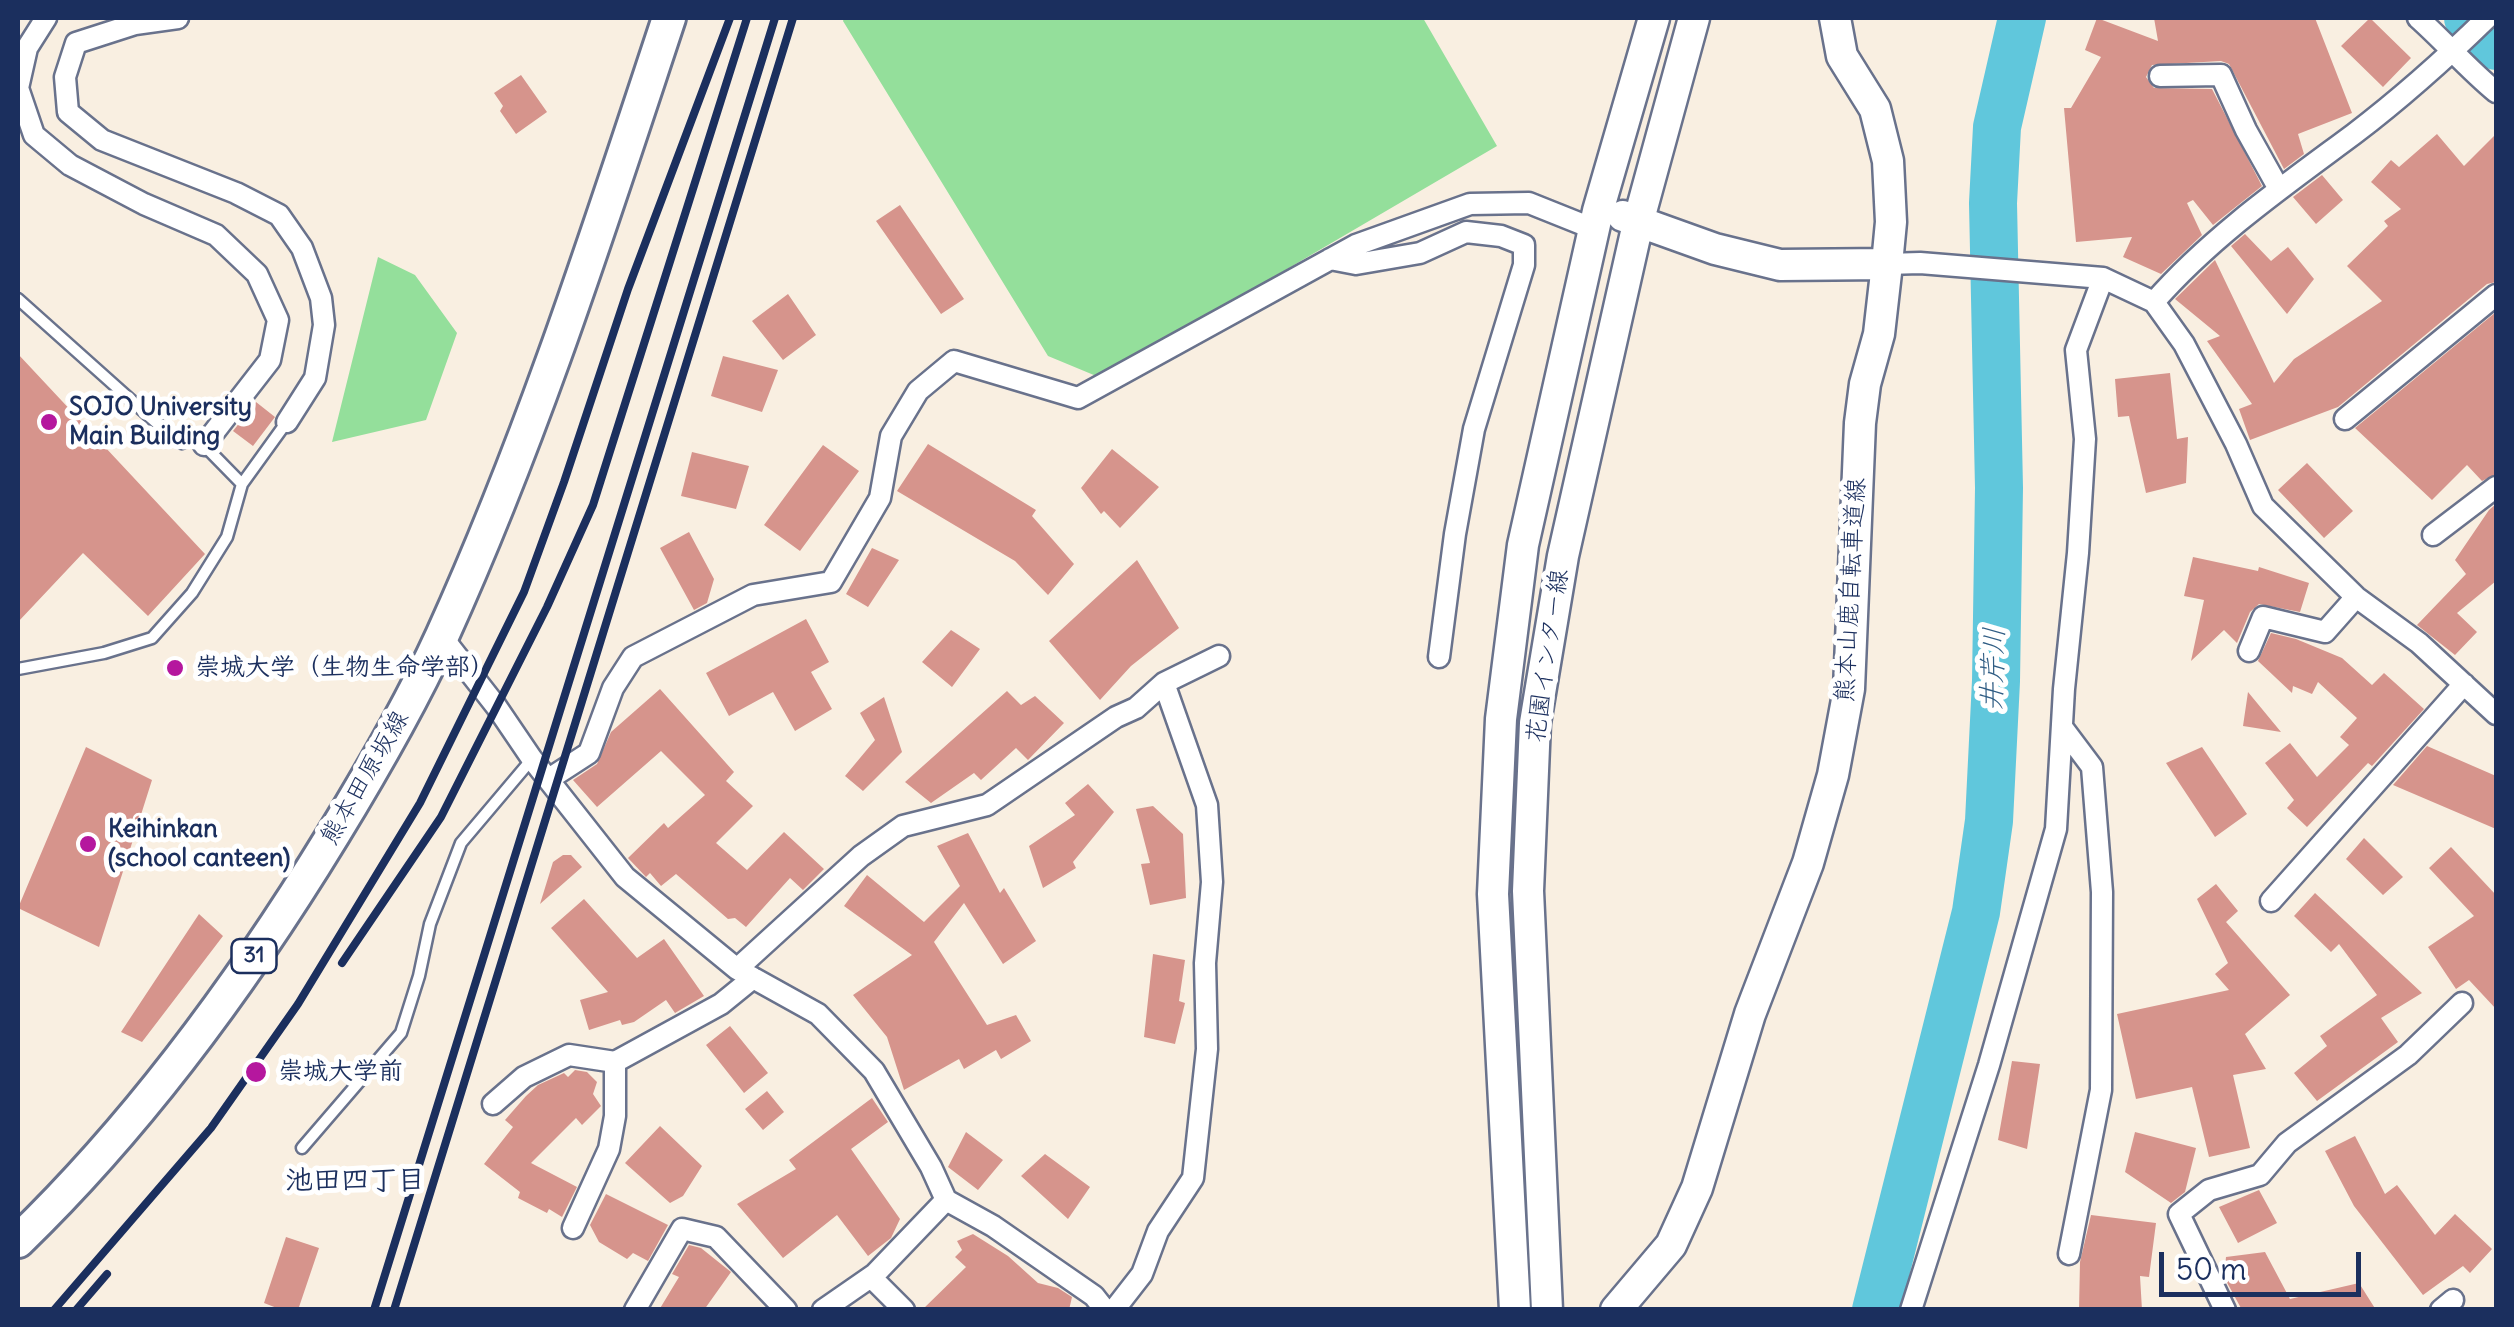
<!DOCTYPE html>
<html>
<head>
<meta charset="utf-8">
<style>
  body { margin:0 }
  #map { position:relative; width:2514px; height:1327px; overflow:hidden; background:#f9efe1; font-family:Delius,sans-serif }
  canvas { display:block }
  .frame { position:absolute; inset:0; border:20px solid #1b2f5e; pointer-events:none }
  .scale { position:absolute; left:2159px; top:1252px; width:202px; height:45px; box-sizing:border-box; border:5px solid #1b2f5e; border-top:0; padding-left:12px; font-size:30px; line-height:35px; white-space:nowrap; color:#1b2f5e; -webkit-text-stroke:8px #fff; paint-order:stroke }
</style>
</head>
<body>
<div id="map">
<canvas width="2514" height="1327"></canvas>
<div class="frame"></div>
<div class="scale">50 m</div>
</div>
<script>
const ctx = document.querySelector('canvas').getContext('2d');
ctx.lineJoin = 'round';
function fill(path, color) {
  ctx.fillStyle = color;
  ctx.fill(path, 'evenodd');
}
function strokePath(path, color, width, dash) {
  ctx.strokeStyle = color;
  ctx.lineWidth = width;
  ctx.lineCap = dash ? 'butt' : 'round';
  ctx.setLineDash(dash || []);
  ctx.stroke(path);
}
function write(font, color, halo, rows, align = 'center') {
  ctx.font = font + ' Delius,"Klee One",sans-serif';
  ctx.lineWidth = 10;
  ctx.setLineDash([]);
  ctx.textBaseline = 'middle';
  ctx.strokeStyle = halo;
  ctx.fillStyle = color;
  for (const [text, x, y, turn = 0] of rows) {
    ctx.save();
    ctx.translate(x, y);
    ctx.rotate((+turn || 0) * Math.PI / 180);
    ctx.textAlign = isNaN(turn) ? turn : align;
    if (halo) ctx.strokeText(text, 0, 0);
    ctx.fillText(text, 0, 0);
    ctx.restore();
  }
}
fill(new Path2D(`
  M844,18h579l74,128 -396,232 -53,-22 -205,-335z
  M378,257l37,18 42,58 -31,87 -94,22z`), '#94df9b');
strokePath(new Path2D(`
  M2468,18l28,28
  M1876,1310l100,-398 13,-91 7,-140 3,-193 -6,-285 4,-76 25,-109`), '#60c7dc', 48);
fill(new Path2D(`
  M2097,18l61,23 -4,-23h161l37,95 -54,21 6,20 -20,15 -55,-105 -8,-3 -69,4 -6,12 8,11 58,1 50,97 -49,39 -20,-25 -6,3 15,32 -41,39 -38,-17 9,-20 -56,5 -12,-134h7l30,-51 -16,-7z
  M2370,18l41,40 -28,29 -42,-41z
  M521,75l26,37 -31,22 -16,-23 3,-5 -9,-13z
  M2437,134l27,32 32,-32v148l-9,2 -149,123 -88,33 -11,-31 13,-5 -45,-63 13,-5 -45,-37 40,-39 59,123 20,-24 88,-58 -35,-35 41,-40 -4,-5 17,-12 -30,-27 20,-22 8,7z
  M2322,175l21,25 -27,24 -23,-27z
  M900,205l64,94 -23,15 -65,-93z
  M2245,234l26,27 17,-14 26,32 -27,35 -56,-68z
  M788,294l28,41 -33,25 -31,-39z
  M2496,312v162l-14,7 -15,-16 -35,35 -77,-72z
  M18,354l187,200 -57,62 -65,-63 -65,69z
  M723,356l55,14 -16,42 -51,-16z
  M2170,373l7,66 11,-2 -2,46 -40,10 -17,-77 -11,1 -3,-38z
  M256,402l19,15 -22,29 -20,-15z
  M928,444l108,66 -4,6 42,48 -26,31 -33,-34 -118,-70z
  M823,445l36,26 -59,80 -36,-26z
  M1112,449l47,38 -39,41 -16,-17 -3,3 -20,-26z
  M692,452l57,14 -13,43 -55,-13z
  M2307,463l46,48 -29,27 -46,-48z
  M2496,504v77l-39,32 20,19 -22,23 -38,-30 49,-51 -11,-14 34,-50z
  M689,532l25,47 -7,24 -13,7 -34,-62z
  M872,548l27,12 -31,47 -22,-13z
  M2193,557l65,14 1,-4 50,16 -9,29 -41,-8 -9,8 -13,31 -13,-13 -33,31 13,-61 -20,-4z
  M1137,560l42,68 -48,38 -31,34 -51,-59z
  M806,619l23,43 -18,10 21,37 -37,22 -22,-39 -44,24 -23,-43z
  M951,630l29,19 -28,38 -30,-25z
  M2271,633l25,6 46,19 30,27 12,-12 40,36 -52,57 -4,-3 -61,64 -20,-19 7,-8 -29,-37 25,-20 27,34 32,-32 -9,-8 17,-19 -39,-36 -6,12 -19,-8 -1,7 -34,-32z
  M660,689l74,83 -8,9 27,25 -37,37 31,27 37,-38 40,37 -21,21 -13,-12 -44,49 -11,-9 -7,1 -52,-45 -15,12 -11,-13 -4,4 -18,-19 36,-35 4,5 37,-33 -44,-44 -64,56 -24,-27 24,-16 14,-32z
  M1007,691l14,14 14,-9 29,27 -36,37 -12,-12 -35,32 -7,-7 -43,30 -26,-21z
  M2248,692l33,40 -38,-6z
  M884,697l18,55 -39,39 -18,-15 30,-36 -15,-27z
  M2427,746l69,30v53l-103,-44z
  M86,747l66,33 -53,167 -81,-39z
  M2202,747l45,67 -32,23 -49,-74z
  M1088,784l26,28 -41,50 3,6 -33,20 -14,-42 46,-31 -10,-12z
  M1153,806l30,28 3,64 -36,7 -9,-41 9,-1 -14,-54z
  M968,833l32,60 4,-5 32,53 -33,23 -39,-61 -30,39 53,83 29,-10 15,26 -30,18 -5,-9 -32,19 -5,-10 -55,31 -17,-53 -34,-42 59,-40 -68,-49 23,-31 57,47 36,-36 -23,-40z
  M2364,838l39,39 -20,18 -37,-36z
  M2451,847l45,48v114l-27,-29 -13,9 -28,-42 46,-31 -45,-48z
  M563,855h8l11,12 -42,37 13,-42z
  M2216,884l22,27 -12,11 64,73 -45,39 21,35 -33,6 17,73 -41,9 -17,-70 -56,12 -19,-85 112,-24 -14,-16 13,-11 -31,-64z
  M2315,893l107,100 -41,25 17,24 -81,59 -23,-28 33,-27 -7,-10 57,-41 -38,-51 -8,8 -37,-36z
  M584,899l53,59 27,-19 40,57 -29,17 -9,-13 -32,22 -12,3 -2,-5 -31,10 -9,-30 28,-8 -57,-64z
  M199,914l24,22 -81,106 -21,-10z
  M1153,954l32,6 -6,41 6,2 -10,41 -31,-7z
  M730,1026l38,47 -24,20 -38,-48z
  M2012,1061l28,3 -13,85 -29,-9z
  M575,1070l12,2 10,10 -4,12 8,12 -19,19 -6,-7 -45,45 46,24 -15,30 -13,-8 -2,4 -29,-15 2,-6 -36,-28 29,-37 -8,-7 21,-24 12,-11 26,-12 4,4z
  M767,1091l17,21 -21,18 -18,-21z
  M872,1098l16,24 -37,27 49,70 -9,19 -23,18 -31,-41 -54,43 -46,-54 59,-35 -7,-9z
  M660,1126l42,40 -19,30 -13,7 -45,-40z
  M966,1132l37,28 -25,30 -30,-23z
  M2135,1132l61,16 -11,44 -14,11 -46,-31z
  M2355,1136l30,58 12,-9 38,50 20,-21 37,35 -22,24 -7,-7 -40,29 -69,-89 -29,-55z
  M1045,1154l45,33 -22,32 -47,-43z
  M2259,1190l18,33 -39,20 -19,-36z
  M606,1194l62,31 -20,36 -15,-8 -6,6 -28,-17 -9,-17z
  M2091,1215l65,8 -7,54 -9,-1 2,34h-63l1,-48z
  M973,1234l35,22 30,27 20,5 14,9 -3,13h-147l44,-43 -11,-10 7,-7 -5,-9z
  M286,1237l33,11 -21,62h-16l-18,-7z
  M689,1245l12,3 30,24 -27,38h-45l20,-33 -7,-3z
  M2265,1252l25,47 69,-16 17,27h-134l-18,-33 2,-20z`), '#d6948c');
const lane = new Path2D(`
  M18,299l142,127 22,17 12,-8 48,49 44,-61
  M18,669l86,-16 48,-15 40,-45 35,-56 15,-53
  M302,1148l99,-115 18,-57 11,-52 31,-81 71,-84`);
const street = new Path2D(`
  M46,18l-19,30 -9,40 16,47 36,30 74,39 72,31 41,39 21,46 -8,40 -66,85
  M178,18l-43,6 -59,19 -11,34 3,35 34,28 134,53 43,22 23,33 19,50 3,27 -9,53 -28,44
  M2418,18c27,24 50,51 78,74
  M2160,76l61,-1 25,55 33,59
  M1330,259l26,5 64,-11 46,-21 35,4 23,9v20l-50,164 -19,105 -16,123
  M1887,264l33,-1 183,15 51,24 30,42 52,100 27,62 93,91 63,46 77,71
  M2154,302c58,-66 130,-116 200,-168 46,-35 92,-76 133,-116
  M2345,419l151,-124
  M2433,535l63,-48
  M442,637l54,69 36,53 93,118 112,92 81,45 56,57 57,96 15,33 47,26 101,70 11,14
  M2249,651l14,-34 62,15 31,-35
  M2062,727l30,40 10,125 -1,198 -32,164
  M549,779l40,-26 24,-65 20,-31 120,-62 78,-13 49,-84 11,-62 27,-45 36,-30 124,37 278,-153 114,-41 59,-1 65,26
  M2271,901l193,-217
  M737,969l124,-113 42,-30 84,-21 129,-88 20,-9 28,-25 55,-27
  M493,1104l31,-27 45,-22 46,7 106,-58 32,-26
  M573,1228l36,-79 6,-33v-54
  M871,1277l33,33
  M635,1310l47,-81 34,8 70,73
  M823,1310l52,-36 71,-74
  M1114,1310l28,-36 16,-43 35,-53 14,-129 -2,-86 7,-81 -5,-77 -43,-122
  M1911,1310l78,-245 67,-236 8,-140 14,-136 7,-114 -9,-89 27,-72
  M2225,1310l-46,-96 30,-24 51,-15 27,-32 121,-88 54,-52
  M2441,1310l12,-10`);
const secondary = new Path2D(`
  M1623,216l92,33 65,16 107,-1
  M1515,1310l-22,-416 8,-175 22,-174 75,-334 56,-193
  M1547,1310l-19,-419 7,-168 28,-167 76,-337 55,-201
  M1616,1310l55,-65 26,-57 53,-174 58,-151 25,-88 16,-86 11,-266 5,-39 14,-50 8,-70 4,-42 -3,-61 -13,-52 -33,-53 -7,-38`);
const primary = new Path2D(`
  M18,1241c123,-119 226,-260 315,-406 39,-64 78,-131 109,-199 91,-200 158,-410 227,-618`);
strokePath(lane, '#69728c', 15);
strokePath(street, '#69728c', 25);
strokePath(secondary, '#69728c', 35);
strokePath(primary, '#69728c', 38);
strokePath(lane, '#fff', 10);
strokePath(street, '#fff', 20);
strokePath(secondary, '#fff', 30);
strokePath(primary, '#fff', 32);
strokePath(new Path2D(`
  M342,963l99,-146 106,-210 46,-102 154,-487
  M54,1310l157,-182 87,-124 122,-201 104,-211 40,-110 64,-193 102,-271
  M76,1310l31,-36
  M374,1310l401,-1292
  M394,1310l399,-1292`), '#1b2f5e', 8);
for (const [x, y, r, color] of [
  [49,422,10,"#b5179e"],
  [175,668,10,"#b5179e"],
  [88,844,10,"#b5179e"],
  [256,1072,12,"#b5179e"]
]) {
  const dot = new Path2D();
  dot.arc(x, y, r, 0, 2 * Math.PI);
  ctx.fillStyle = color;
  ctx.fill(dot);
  strokePath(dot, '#fff', 4);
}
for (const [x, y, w] of [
  [254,956,45]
]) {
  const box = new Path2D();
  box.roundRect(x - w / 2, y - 17, w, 34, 8);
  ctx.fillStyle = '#fff';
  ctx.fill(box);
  strokePath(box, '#1b2f5e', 2.5);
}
write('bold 22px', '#1b2f5e', null, [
  ["31",254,956]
]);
write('bold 25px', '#1b2f5e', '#fff', [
  ["SOJO University",69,408],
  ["Main Building",69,437],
  ["崇城大学（生物生命学部）",195,668],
  ["Keihinkan",108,830],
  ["(school canteen)",108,859],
  ["崇城大学前",278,1072]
], 'left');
write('25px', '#1b2f5e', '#fff', [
  ["熊本山鹿自転車道線",1851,590,-87],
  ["花園インター線",1548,656,-82],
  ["熊本田原坂線",365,778,-60]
]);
write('italic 28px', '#305d84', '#fff', [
  ["井芹川",1994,669,-88]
]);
write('bold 28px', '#1b2f5e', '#fff', [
  ["池田四丁目",355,1181]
]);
</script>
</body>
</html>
